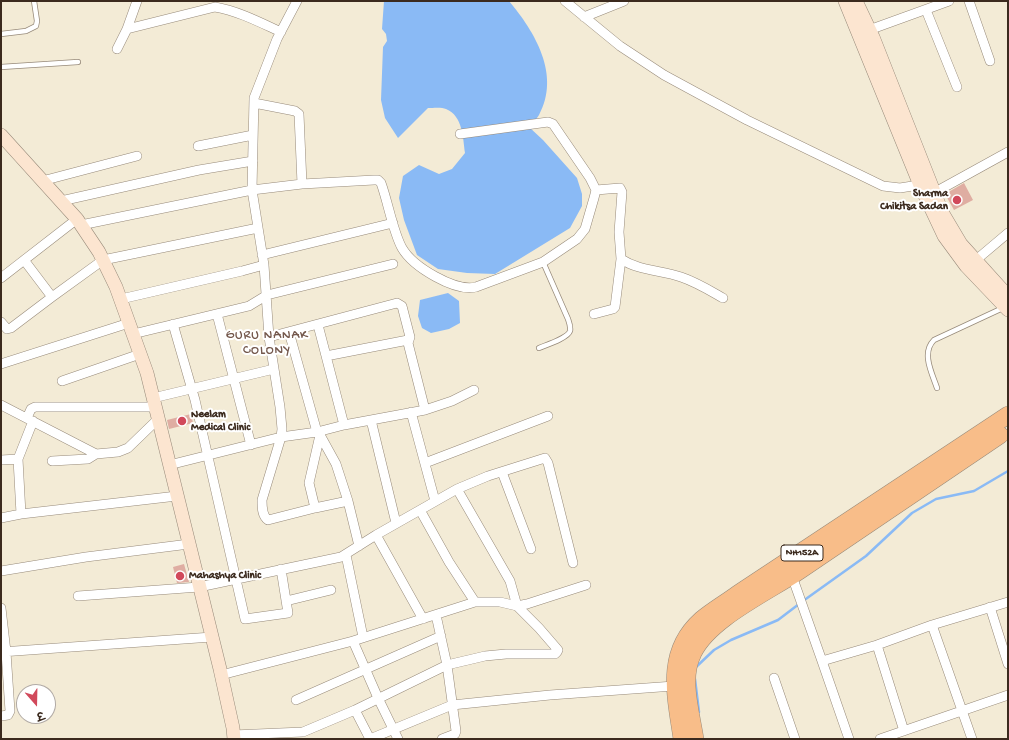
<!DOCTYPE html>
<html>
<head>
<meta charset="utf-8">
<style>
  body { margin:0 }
  #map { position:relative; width:1009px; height:740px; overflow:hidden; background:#f3ebd6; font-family:"Gochi Hand","Playpen Sans Deva",sans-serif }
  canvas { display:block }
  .frame { position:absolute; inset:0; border:2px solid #3b2a1e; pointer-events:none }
  .north { position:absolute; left:16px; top:684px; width:40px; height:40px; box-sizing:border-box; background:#fff; border:1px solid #b1aaa5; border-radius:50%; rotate:160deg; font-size:11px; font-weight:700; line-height:16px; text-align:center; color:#3b2a1e }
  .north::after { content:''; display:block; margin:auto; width:14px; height:18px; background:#d1495b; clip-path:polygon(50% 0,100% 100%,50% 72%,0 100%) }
</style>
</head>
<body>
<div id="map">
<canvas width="1009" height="740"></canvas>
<div class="frame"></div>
<div class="north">उ</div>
</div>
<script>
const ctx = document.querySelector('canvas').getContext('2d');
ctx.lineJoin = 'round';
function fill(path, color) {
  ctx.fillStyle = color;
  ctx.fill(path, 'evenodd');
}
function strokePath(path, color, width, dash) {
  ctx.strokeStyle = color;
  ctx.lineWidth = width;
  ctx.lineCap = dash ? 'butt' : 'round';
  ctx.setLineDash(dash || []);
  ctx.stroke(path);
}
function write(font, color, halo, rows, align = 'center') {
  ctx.font = font + ' "Gochi Hand",sans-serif';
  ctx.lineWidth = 4;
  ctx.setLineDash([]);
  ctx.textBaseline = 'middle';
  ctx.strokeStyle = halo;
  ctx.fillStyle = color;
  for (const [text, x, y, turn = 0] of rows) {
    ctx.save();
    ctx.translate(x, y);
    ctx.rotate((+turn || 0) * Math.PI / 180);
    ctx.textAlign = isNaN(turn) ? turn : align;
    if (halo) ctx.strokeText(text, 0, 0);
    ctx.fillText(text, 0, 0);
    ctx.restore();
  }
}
fill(new Path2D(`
  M384,1h125c26,31 52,74 30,114 -3,5 -7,8 -10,12l14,13 34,38 5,16v12l-12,22 -75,46 -28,-1 -29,-4 -21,-14 -13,-35 -5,-22 4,-22 16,-11 20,9 13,-5 13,-16c-2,-15 -2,-37 -19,-44 -4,-2 -13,-1 -18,-1l-30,30 -13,-20 -4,-18 2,-53 4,-6 -1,-7 -4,-5z
  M448,293l11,8 1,22 -11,6 -18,4 -9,-5 -4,-12 2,-16z`), '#8abaf5');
strokePath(new Path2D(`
  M803,601l63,-45 46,-43 24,-14 38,-8 34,-20
  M695,668l19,-18 17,-10 47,-20 21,-16
  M695,679l4,33`), '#8abaf5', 2.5);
fill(new Path2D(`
  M964,183l9,17 -19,10 -9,-16z
  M191,414l2,9 -24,6 -2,-9z
  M184,564l5,18 -12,1 -4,-16z`), '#dfada2');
const lane = new Path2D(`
  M1,34l25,-3 10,-5 1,-5 -3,-20
  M1,67l77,-5
  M539,348c7,-3 29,-10 31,-17 1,-4 -1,-9 -2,-12l-25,-57
  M937,388c-5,-15 -16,-35 -3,-48l71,-33`);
const street = new Path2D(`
  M565,1l55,45 44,29 83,45 136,66 17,2 25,-4
  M969,1l21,60
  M926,10l31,77
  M584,17l40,-16
  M127,29l88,-22c23,4 44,15 66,25
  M869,30l80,-29
  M117,49l10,-20 10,-28
  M254,103l41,8 4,3 3,70
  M198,146l55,-11
  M42,181l95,-25
  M930,195l78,-43
  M61,201l138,-31 54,-9
  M81,225l171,-35 50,-6 72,-4h4l3,3c7,19 12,49 21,65 11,19 53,44 74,39l67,-25 34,-23 8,-10 9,-31 2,-8 -6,-12 -37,-54 -5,-2 -88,12
  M262,255l131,-32
  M621,259c18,12 40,11 60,18 15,5 28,13 42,21
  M24,260l28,37
  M976,260l32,-27
  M1,278l76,-59
  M121,299l121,-28 22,-6
  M217,314l34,131
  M594,314l19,-5 2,-2 6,-48 -2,-27 3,-40 -2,-4 -24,2
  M1,322l6,7 4,-1 41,-31 51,-37 155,-32
  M173,324l22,76 50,219 43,-6 -7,-44
  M318,325l26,100
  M289,332l28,100 3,3 -11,48 6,25 -47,12c-6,-4 -6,-13 -6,-20l19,-63 1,-8 -2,-22 -11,-70 -5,-72 -12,-75 2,-92 23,-59 20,-38
  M133,334l116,-28 18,-11 126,-31
  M269,337l128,-34 5,3 8,31 -2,6 17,67
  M326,356l82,-16
  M1,364l128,-41
  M62,381l78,-27
  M153,398l121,-29
  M1,405l95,49 22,-2 10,-4 30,-29
  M411,412l24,89
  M27,418l4,-9 4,-2h120
  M371,420l25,103
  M320,435l16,29 12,37
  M1,460l17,-1
  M52,461l36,-2 8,-5
  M425,463l123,-47
  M169,465l112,-28 36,-5 27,-7 81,-15 27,-9 22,-11
  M502,472l29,77
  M457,489l53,92 7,25 10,-2 59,-19
  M315,508l33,-7 11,45
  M420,510l29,52 26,40
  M21,514l-3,-55 15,-38
  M1,518l20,-4 156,-18
  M376,535l47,84
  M346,555l17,82
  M1,571l85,-14 103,-13
  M792,576l30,85 55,-16 55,-20 76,-23
  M78,596l121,-9 142,-30 35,-22 81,-46 31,-13 57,-18 3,5 25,100
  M286,601l45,-11
  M990,607l18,57
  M1,608l5,44 4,59 -2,4 -7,1
  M436,615l11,50 9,66 -1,3 -13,5
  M932,625l40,114
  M353,641l25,57 20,41
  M877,645l27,86
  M1,652l211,-15
  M822,661l27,78
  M221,675l132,-34 122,-39h25l17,4 22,22 19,22 -1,2 -2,2h-49l-21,2 -38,9 -92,45 -52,22 -70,3
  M774,678l21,61
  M296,700l145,-64
  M355,710l15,29
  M370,739l82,-34 98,-10 124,-9
  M880,739l128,-44`);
const secondary = new Path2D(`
  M845,1l75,184 24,51 22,30 42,44
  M856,1l17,36 69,175 19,32 47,52
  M1,135l76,84 22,33 17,35 31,86 73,296 13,59 1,11`);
const highway = new Path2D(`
  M682,739c-6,-42 -18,-86 19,-119 12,-10 26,-18 38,-27l269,-178
  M695,739c-4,-27 -15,-61 -2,-86 16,-34 75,-61 106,-82 67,-45 134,-90 201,-136`);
strokePath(lane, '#978a7a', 6);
strokePath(street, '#978a7a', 10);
strokePath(secondary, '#978a7a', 14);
strokePath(highway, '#978a7a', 18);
strokePath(lane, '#fff', 4.5);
strokePath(street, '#fff', 9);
strokePath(secondary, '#fce5d0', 13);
strokePath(highway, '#f8bd89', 17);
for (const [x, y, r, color] of [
  [957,200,5,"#d1495b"],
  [182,421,5,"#d1495b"],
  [180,576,5,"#d1495b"]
]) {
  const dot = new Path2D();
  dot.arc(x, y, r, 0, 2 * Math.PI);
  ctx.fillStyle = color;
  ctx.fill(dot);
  strokePath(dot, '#fff', 1.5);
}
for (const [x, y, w] of [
  [802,553,42]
]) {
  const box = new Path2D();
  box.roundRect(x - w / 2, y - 8, w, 16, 3);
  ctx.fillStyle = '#fff';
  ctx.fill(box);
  strokePath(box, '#3b2a1e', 1);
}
write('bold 10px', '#3b2a1e', null, [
  ["NH152A",802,553]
]);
write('bold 11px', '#3b2a1e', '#fff', [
  ["Sharma",948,194,"right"],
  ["Chikitsa Sadan",948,207,"right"],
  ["Neelam",191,415],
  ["Medical Clinic",191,428],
  ["Mahashya Clinic",189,576]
], 'left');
ctx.letterSpacing = '1px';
write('13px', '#74584c', '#fff', [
  ["GURU NANAK",267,336],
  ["COLONY",267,351]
]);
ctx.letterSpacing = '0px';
</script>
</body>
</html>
